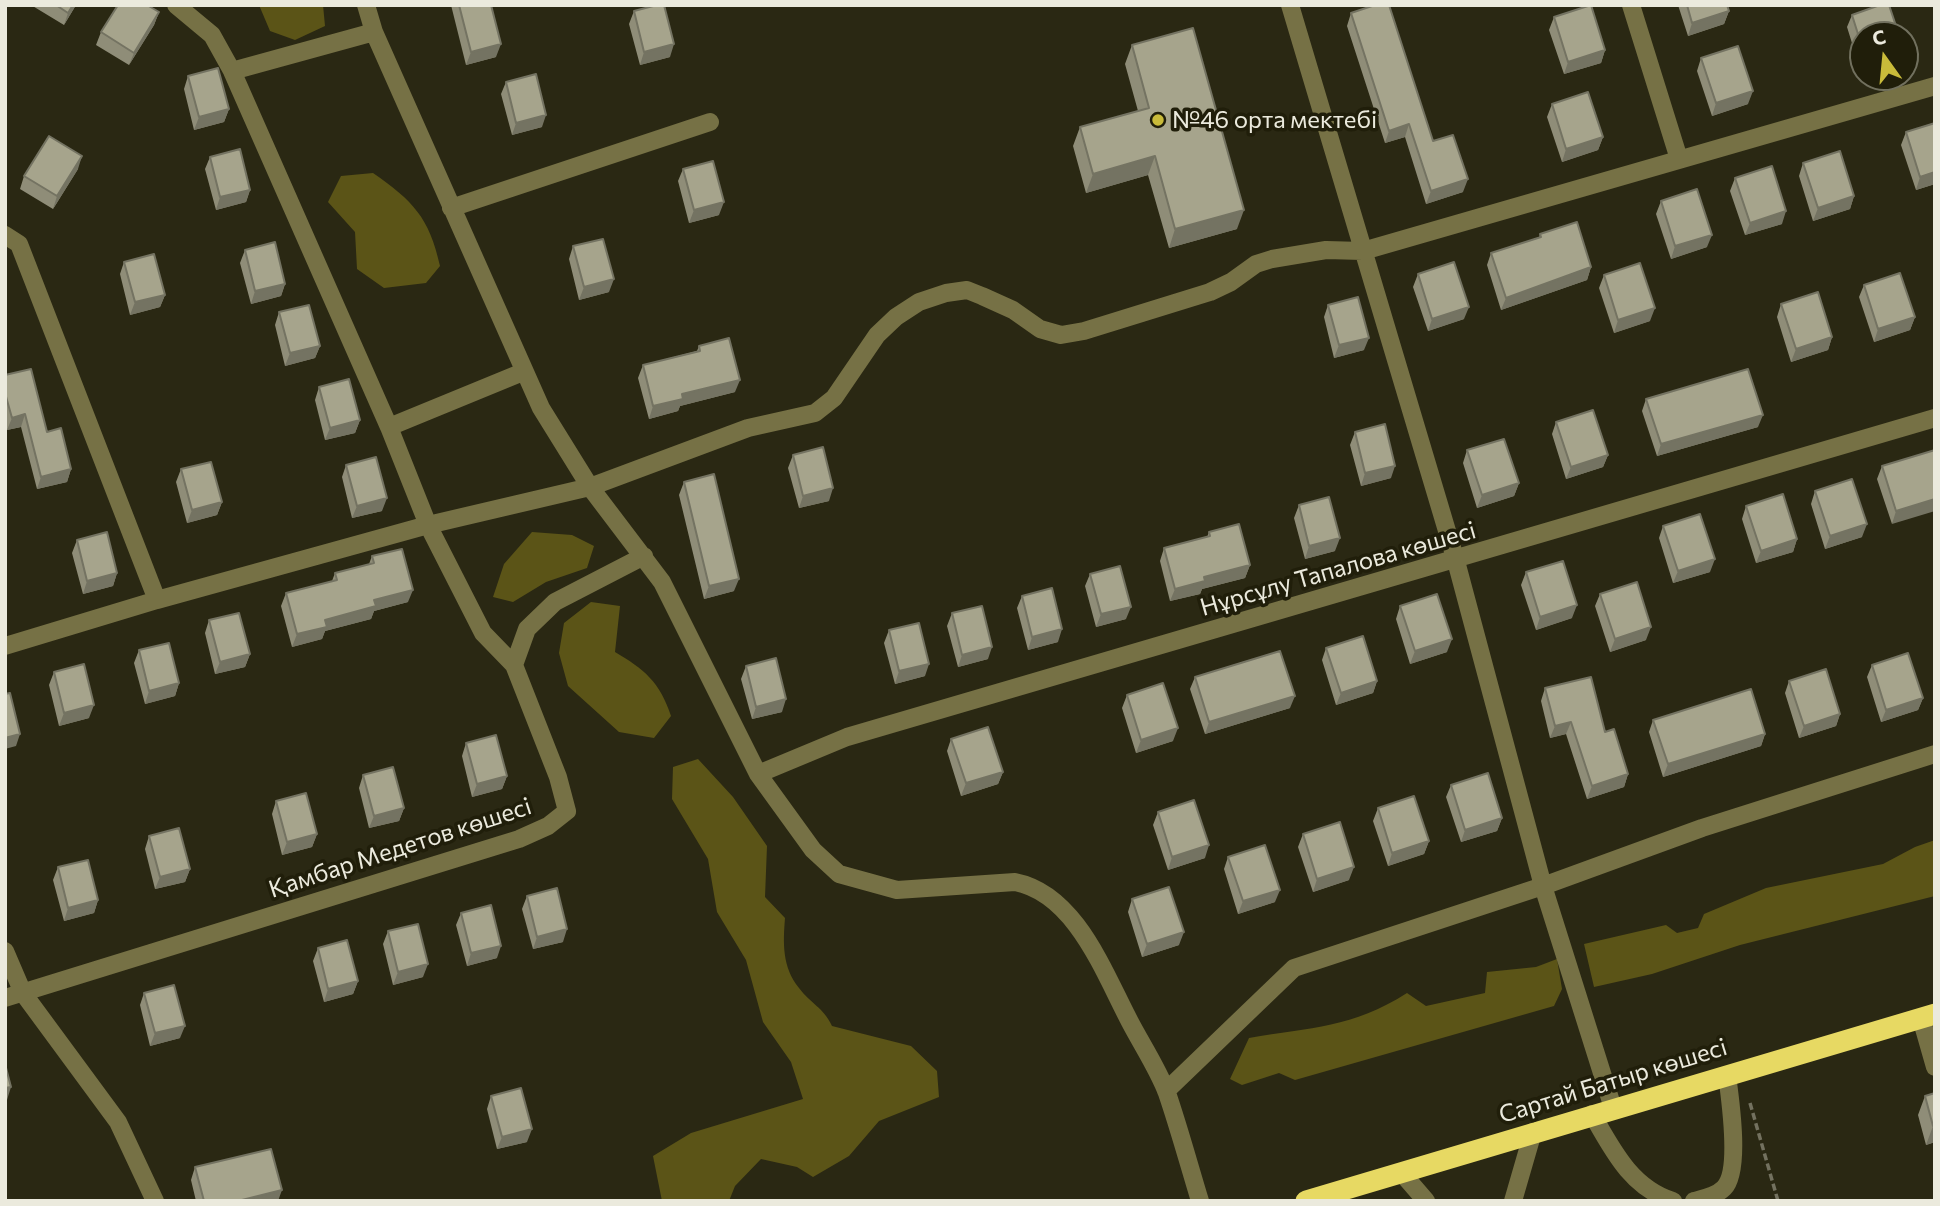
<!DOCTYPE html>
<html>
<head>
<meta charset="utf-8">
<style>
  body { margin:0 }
  #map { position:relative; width:1940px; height:1206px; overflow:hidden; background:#2a2813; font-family:Commissioner,sans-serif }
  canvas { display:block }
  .frame { position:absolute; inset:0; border:7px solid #ebeadd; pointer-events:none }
  .north { position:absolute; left:1849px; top:21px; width:70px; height:70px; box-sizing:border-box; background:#201e0a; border:2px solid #71705e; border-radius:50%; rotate:345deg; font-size:19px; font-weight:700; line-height:28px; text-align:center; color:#ebeadd }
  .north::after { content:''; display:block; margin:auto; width:24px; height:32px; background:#c9bb3a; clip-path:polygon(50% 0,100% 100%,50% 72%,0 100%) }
</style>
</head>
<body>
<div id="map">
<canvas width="1940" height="1206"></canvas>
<div class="frame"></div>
<div class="north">С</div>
</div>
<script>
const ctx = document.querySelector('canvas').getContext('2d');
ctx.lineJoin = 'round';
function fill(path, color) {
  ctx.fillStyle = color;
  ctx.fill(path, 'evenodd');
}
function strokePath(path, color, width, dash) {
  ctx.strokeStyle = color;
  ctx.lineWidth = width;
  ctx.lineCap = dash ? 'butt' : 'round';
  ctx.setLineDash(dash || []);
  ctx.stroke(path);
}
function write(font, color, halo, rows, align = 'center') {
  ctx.font = font + ' Commissioner,sans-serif';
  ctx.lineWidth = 7;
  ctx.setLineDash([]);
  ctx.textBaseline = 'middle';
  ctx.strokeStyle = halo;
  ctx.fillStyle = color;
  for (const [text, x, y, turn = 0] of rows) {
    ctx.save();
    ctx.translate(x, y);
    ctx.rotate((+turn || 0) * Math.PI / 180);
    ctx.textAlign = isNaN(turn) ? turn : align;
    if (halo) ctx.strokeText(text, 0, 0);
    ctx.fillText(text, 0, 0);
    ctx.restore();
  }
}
fill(new Path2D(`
  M259,5h64l2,21 -30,14 -25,-9z
  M373,173c40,28 56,44 67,93l-14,17 -42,5 -27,-19 -2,-37 -27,-30 13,-26z
  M532,532l40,3 22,11 -7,22 -41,14 -33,20 -20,-5 11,-33z
  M591,602l29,4 -5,46c29,17 45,30 56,64l-17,22 -35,-6 -51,-46 -9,-33 5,-30z
  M698,759l35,38 34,49 -2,51 20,21c-2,25 -3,49 14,70 12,16 24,19 33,38l79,20 26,25 2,26 -60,24 -30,35 -36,21 -16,-10 -36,-8 -26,27 -6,15h-67l-9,-45 38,-23 112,-34 -12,-37 -28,-40 -17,-62 -29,-48 -9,-53 -36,-60 1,-32z
  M1935,840v56l-195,49 -88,29 -58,13 -10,-43 82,-19 11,8 21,-5 6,-14 62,-26 117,-24 32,-17z
  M1557,959l5,30 -8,17 -259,74 -16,-7 -37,12 -12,-6 19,-41c63,-11 103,-10 158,-45l19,13 59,-13 2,-21 49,-5z`), '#5b5417');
strokePath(new Path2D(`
  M1750,1103l28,98`), '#73715f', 3.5, [7, 3.5]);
strokePath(new Path2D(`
  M366,5l8,27 167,376 49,79 72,95 96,192 55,76 26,24 58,16 118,-8c61,12 89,91 115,140 12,23 28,47 37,71 12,35 22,72 33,108
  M1290,5l166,556 87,325 70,222
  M1631,5l48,154
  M232,71l142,-39
  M451,208l259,-86
  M5,235l14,9 138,356 -152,46
  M389,427l134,-55
  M157,600l271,-75 -39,-98 -157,-356 -20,-36 -36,-30
  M514,665l-31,-32 -55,-108 162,-38 158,-59 67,-15 19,-15 43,-63 19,-18 23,-15 27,-9 21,-3 15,6 31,14 27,19 21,6 23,-4 126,-39 21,-10 25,-18 16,-5 54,-9 37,1 572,-165
  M758,774l89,-37 1088,-319
  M5,951l18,42 95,129 37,79
  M5,998l514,-159 29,-13 19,-15 -9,-34 -44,-112 13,-36 28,-27 89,-46
  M1921,1018l14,49
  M1166,1091l128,-123 249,-82 159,-58 233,-74
  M1592,1114c20,35 39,74 81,87
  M1401,1172l25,29
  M1513,1201l20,-69
  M1694,1201c11,-3 22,-5 30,-13 17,-17 6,-90 3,-113`), '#767145', 18);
strokePath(new Path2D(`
  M1306,1201l629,-187`), '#e7d963', 21);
fill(new Path2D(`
  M31,5h45l-12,20z
  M451,5h40l5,52 -30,8z
  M1678,5h49l2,6 -5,13 -36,12z
  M634,11l36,46 -30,8 -11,-41z
  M159,12l-5,13 -25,40 -33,-20 5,-13z
  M1351,13l82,128 30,51 -37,12 -21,-67 -20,6 -38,-117z
  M1852,15l11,20v37h-2l-14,-45z
  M1554,17l51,33 -4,13 -37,11 -15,-44z
  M1132,45l105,184 -68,19 -21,-73 -62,18 -13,-47 7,-19 58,-16 -13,-47z
  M1701,58l47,46 -36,12 -15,-45z
  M188,76l41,33 -5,13 -30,8 -10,-41z
  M506,82l36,45 -30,8 -11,-41z
  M1552,104l51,33 -5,13 -36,12 -15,-45z
  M1906,132l29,52 -19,6 -15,-45z
  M210,157l40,33 -4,12 -30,8 -11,-41z
  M1803,163l51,33 -4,13 -37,12 -14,-45z
  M78,169l-25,40 -33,-20 4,-13z
  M683,169l36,46 -30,8 -11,-42z
  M1735,178l47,46 -37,11 -15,-44z
  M1661,201l46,46 -36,12 -15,-45z
  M1540,234l51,33 -4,13 -86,30 -14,-45 4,-12 48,-15z
  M573,246l36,46 -30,8 -10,-41z
  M245,250l40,34 -4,12 -30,8 -11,-41z
  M124,262l41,33 -5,12 -30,8 -10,-41z
  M1418,274l46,45 -36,12 -15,-44z
  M1604,275l46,46 -36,12 -15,-45z
  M1864,285l51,32 -5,13 -36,12 -15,-45z
  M1781,304l51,33 -4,13 -37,12 -14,-45z
  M1328,305l36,45 -30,8 -10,-41z
  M279,312l41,34 -5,12 -30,8 -10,-41z
  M699,346l36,46 -55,14 -2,5 -29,8 -11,-41 5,-13 54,-14z
  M5,375l42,57 24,37 -4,13 -30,7 -16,-62 -14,3 -2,-7z
  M319,387l41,33 -5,13 -30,7 -10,-40z
  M1646,399l112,28 -101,29 -15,-45z
  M1556,422l52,33 -5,12 -37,12 -14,-45z
  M1355,432l36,46 -30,8 -11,-41z
  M1467,450l52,33 -5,13 -37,12 -14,-45z
  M1935,450l-43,74 -15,-45 5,-13z
  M793,455l36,46 -30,7 -11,-40z
  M346,465l36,46 -30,7 -10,-41z
  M181,469l41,33 -5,13 -30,8 -11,-41z
  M684,482l50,109 -30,8 -25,-104z
  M1815,491l47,46 -37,12 -14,-45z
  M1299,505l36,46 -30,8 -11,-41z
  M1746,506l51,33 -4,13 -37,11 -14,-44z
  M1663,526l47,46 -37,11 -14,-45z
  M1209,532l41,33 -5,13 -43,11 -2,5 -30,7 -10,-40 4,-13 43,-11z
  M77,540l40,33 -4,13 -30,8 -11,-41z
  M372,556l36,46 -34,9 -3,8 -46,12 -3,8 -30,8 -11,-41 5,-13 46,-12 3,-8 34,-9z
  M1526,572l46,46 -36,12 -15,-45z
  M1090,574l36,45 -30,8 -11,-41z
  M1600,594l46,46 -36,12 -15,-46z
  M1022,596l36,46 -30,8 -11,-42z
  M1400,606l47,46 -37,12 -14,-45z
  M952,613l36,46 -30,8 -11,-41z
  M209,620l41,34 -5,13 -30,7 -10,-41z
  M889,630l36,46 -30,8 -11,-41z
  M1326,648l51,33 -4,12 -37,12 -14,-45z
  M139,650l40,33 -4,13 -30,8 -11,-41z
  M1872,665l51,33 -5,12 -37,12 -14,-45z
  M746,666l36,46 -30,7 -11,-40z
  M54,672l35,46 -30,8 -10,-41z
  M1195,677l95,31 -85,26 -15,-45z
  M1789,681l51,33 -4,12 -37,12 -14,-45z
  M1545,688l60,44 23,42 -4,13 -37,12 -21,-65 -16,4 -9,-37z
  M1127,695l46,46 -37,12 -14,-45z
  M1653,720l112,14 -4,12 -98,31 -14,-45z
  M951,739l52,33 -5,12 -37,12 -14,-45z
  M466,743l41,33 -5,13 -30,8 -10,-41z
  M363,775l41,33 -5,13 -30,7 -10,-40z
  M1451,785l51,33 -5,13 -36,11 -15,-45z
  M276,801l41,33 -5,13 -30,8 -10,-41z
  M1378,808l51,33 -5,13 -36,12 -15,-45z
  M1158,812l47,46 -37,12 -15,-45z
  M1303,834l46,46 -36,12 -15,-45z
  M149,836l41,33 -5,13 -30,7 -10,-40z
  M1228,857l47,45 -37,12 -14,-45z
  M58,867l40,33 -4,13 -30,8 -11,-41z
  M527,896l36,46 -30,7 -11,-40z
  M1132,899l47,46 -37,12 -14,-45z
  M461,913l36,45 -30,8 -11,-41z
  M388,931l35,46 -30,8 -10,-41z
  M318,948l40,33 -5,13 -29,8 -11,-41z
  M144,993l36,45 -30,8 -10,-41z
  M1935,1093v49l-9,3 -8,-30 7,-19z
  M491,1096l36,46 -30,7 -10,-40z
  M195,1167l83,34h-82l-5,-21z`), '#8f8d78');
fill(new Path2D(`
  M73,5h3l-12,20 4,-12z
  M1729,11l-5,13 -36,12 4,-13z
  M159,12l-5,13 -25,40 5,-12z
  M501,44l-5,13 -30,8 5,-13z
  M674,44l-4,13 -30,8 4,-13z
  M1605,50l-4,13 -37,11 4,-12z
  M1753,91l-5,13 -36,12 4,-13z
  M229,109l-5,13 -30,8 5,-13z
  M546,115l-4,12 -30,8 4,-12z
  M1409,124l-4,13 -20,6 4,-12z
  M1603,137l-5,13 -36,12 4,-13z
  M82,156l-4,13 -25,40 4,-13z
  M1155,156l-7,19 -62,18 7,-19z
  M1935,172v12l-19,6 4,-13z
  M1468,179l-5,13 -37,12 5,-13z
  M250,190l-4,12 -30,8 4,-13z
  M1854,196l-4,13 -37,12 5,-13z
  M724,202l-5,13 -30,8 5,-13z
  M1244,210l-7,19 -68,19 6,-19z
  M1786,211l-4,13 -37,11 5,-12z
  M1712,235l-5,12 -36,12 4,-13z
  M1591,267l-4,13 -86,30 5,-12z
  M614,279l-5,13 -30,8 5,-13z
  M285,284l-4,12 -30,8 4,-13z
  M165,295l-5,12 -30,8 5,-13z
  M1469,307l-5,12 -36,12 4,-12z
  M1655,308l-5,13 -36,12 4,-13z
  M1915,317l-5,13 -36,12 4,-13z
  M1832,337l-4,13 -37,12 5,-13z
  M1369,338l-5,12 -30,8 5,-13z
  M320,346l-5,12 -30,8 5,-13z
  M740,380l-5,12 -55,14 -2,5 -29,8 4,-13 29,-12z
  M25,414l-4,13 -14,3 5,-12z
  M1763,415l-5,12 -101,29 4,-12z
  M360,420l-5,13 -30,7 5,-12z
  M1608,455l-5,12 -37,12 5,-12z
  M1395,466l-4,12 -30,8 4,-13z
  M71,469l-4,13 -30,7 4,-12z
  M1519,483l-5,13 -37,12 5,-13z
  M833,488l-4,13 -30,7 4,-12z
  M387,498l-5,13 -30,7 5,-12z
  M1935,499v12l-43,13 4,-13z
  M222,502l-5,13 -30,8 5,-13z
  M1867,524l-5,13 -37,12 5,-13z
  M1340,538l-5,13 -30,8 4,-13z
  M1797,539l-4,13 -37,11 5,-12z
  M1715,559l-5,13 -37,11 5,-12z
  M1250,565l-5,13 -43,11 -2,5 -30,7 5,-12 29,-12z
  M117,573l-4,13 -30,8 4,-13z
  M739,579l-5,12 -30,8 5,-13z
  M413,590l-5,12 -34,9 -3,8 -46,12 -3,8 -30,8 5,-13 28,-14 49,-20z
  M1577,605l-5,13 -36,12 4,-13z
  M1131,607l-5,12 -30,8 5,-13z
  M1651,627l-5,13 -36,12 5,-13z
  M1062,629l-4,13 -30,8 4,-13z
  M1452,639l-5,13 -37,12 5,-13z
  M992,647l-4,12 -30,8 4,-12z
  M250,654l-5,13 -30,7 5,-12z
  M929,664l-4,12 -30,8 4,-13z
  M1377,681l-4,12 -37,12 5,-12z
  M179,683l-4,13 -30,8 4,-13z
  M1295,696l-5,12 -85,26 4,-12z
  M1923,698l-5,12 -37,12 5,-12z
  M786,699l-4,13 -30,7 4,-12z
  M94,705l-5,13 -30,8 5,-13z
  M1840,714l-4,12 -37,12 5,-12z
  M1571,722l-5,12 -16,4 5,-12z
  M1178,728l-5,13 -37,12 5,-13z
  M20,734l-4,12 -11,3v-11z
  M1765,734l-4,12 -98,31 5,-13z
  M1003,772l-5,12 -37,12 5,-13z
  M1628,774l-4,13 -37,12 5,-13z
  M507,776l-5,13 -30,8 5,-13z
  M404,808l-5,13 -30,7 5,-12z
  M1502,818l-5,13 -36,11 4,-12z
  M317,834l-5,13 -30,8 5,-13z
  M1429,841l-5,13 -36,12 4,-13z
  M1209,845l-4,13 -37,12 4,-13z
  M1354,867l-5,13 -36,12 4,-13z
  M190,869l-5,13 -30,7 5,-12z
  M1280,890l-5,12 -37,12 5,-13z
  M98,900l-4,13 -30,8 4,-13z
  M567,929l-4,13 -30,7 4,-12z
  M1184,932l-5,13 -37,12 5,-13z
  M501,946l-4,12 -30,8 4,-13z
  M428,964l-5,13 -30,8 5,-13z
  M358,981l-5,13 -29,8 4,-13z
  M185,1026l-5,12 -30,8 5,-13z
  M11,1087l-4,13h-2v-12z
  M1933,1126h2v16l-9,3z
  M532,1129l-5,13 -30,7 5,-12z
  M282,1190l-4,11h-40z`), '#747362');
const building = new Path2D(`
  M56,5h17l-5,8z
  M118,5h29l12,7 -25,41 -33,-21z
  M459,5h32l10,39 -30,8z
  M657,5h7l10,39 -30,8 -10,-41z
  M1375,5h14l44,136 20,-6 15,44 -37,12 -22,-67 -20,7 -38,-118z
  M1591,5l14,45 -37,12 -14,-45z
  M1687,5h40l2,6 -37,12z
  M1880,5h9l10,30h-36v15l-11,-35z
  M1193,28l51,182 -69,19 -20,-73 -62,18 -13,-47 69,-19 -17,-63z
  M1738,46l15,45 -37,12 -15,-45z
  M218,68l11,41 -30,8 -11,-41z
  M536,74l10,41 -30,8 -10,-41z
  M1588,92l15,45 -37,12 -14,-45z
  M1935,123v49l-15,5 -14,-45z
  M49,136l33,20 -25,40 -33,-20z
  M240,149l10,41 -30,7 -10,-40z
  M1840,151l14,45 -36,12 -15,-45z
  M713,161l11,41 -30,8 -11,-41z
  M1772,166l14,45 -36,12 -15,-45z
  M1697,189l15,46 -37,11 -14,-45z
  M1577,222l14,45 -85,31 -15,-45 50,-16 -1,-3z
  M603,239l11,40 -30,8 -11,-41z
  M275,242l10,42 -30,7 -10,-41z
  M154,254l11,41 -30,7 -11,-40z
  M1454,262l15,45 -37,12 -14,-45z
  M1640,263l15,45 -37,12 -14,-45z
  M1900,273l15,44 -37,12 -14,-44z
  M1818,292l14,45 -36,12 -15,-45z
  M1358,297l11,41 -30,7 -11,-40z
  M309,305l11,41 -30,7 -11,-41z
  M729,338l11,42 -58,14 1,5 -30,7 -10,-41 57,-14 -1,-5z
  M31,369l16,63 14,-4 10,41 -30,8 -16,-63 -13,4 -7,-25v-18z
  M1748,369l15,46 -102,29 -15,-45z
  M349,379l11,41 -30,8 -11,-41z
  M1593,410l15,45 -37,12 -15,-45z
  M1385,424l10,42 -30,7 -10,-41z
  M1504,439l15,44 -37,12 -15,-45z
  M823,447l10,41 -30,8 -10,-41z
  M1935,450v49l-39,12 -14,-45z
  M376,457l11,41 -30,8 -11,-41z
  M211,462l11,40 -30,8 -11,-41z
  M714,474l25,105 -30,7 -25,-104z
  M1852,479l15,45 -37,12 -15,-45z
  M1783,494l14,45 -36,12 -15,-45z
  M1329,497l11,41 -31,8 -10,-41z
  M1700,514l15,45 -37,12 -15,-45z
  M1239,524l11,41 -46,12 1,4 -30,8 -11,-41 46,-12 -1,-4z
  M107,532l10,41 -30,8 -10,-41z
  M402,549l11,41 -39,10 2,6 -51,14 2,7 -30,7 -11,-41 51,-13 -2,-7 39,-10 -2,-7z
  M1563,561l14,44 -37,12 -14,-45z
  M1120,566l11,41 -30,7 -11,-40z
  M1637,582l14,45 -36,12 -15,-45z
  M1052,588l10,41 -30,8 -10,-41z
  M1437,594l15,45 -37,12 -15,-45z
  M982,606l10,41 -30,8 -10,-42z
  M239,613l11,41 -30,8 -11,-42z
  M919,623l10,41 -30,7 -10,-41z
  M1363,636l14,45 -36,12 -15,-45z
  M169,643l10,40 -30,8 -10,-41z
  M1280,651l15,45 -86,26 -14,-45z
  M1908,653l15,45 -37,12 -14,-45z
  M776,658l10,41 -30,8 -10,-41z
  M84,664l10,41 -30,8 -10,-41z
  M1826,669l14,45 -36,12 -15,-45z
  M1591,677l14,55 9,-3 14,45 -36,12 -21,-64 -16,4 -10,-38z
  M1163,683l15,45 -37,12 -14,-45z
  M1751,689l14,45 -97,30 -15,-44z
  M10,693l10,41 -15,4v-44z
  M988,727l15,45 -37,11 -15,-44z
  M496,735l11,41 -30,8 -11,-41z
  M393,767l11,41 -30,8 -11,-41z
  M1488,773l14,45 -37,12 -14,-45z
  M306,793l11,41 -30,8 -11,-41z
  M1414,796l15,45 -37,12 -14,-45z
  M1194,800l15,45 -37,12 -14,-45z
  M1340,822l14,45 -37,12 -14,-45z
  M179,828l11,41 -30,8 -11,-41z
  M1265,845l15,45 -37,11 -15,-44z
  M88,860l10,40 -30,8 -10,-41z
  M1169,887l15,45 -37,12 -15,-45z
  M557,888l10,41 -30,8 -10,-41z
  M491,905l10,41 -30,7 -10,-40z
  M418,924l10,40 -30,8 -10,-41z
  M347,940l11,41 -30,8 -10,-41z
  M174,985l11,41 -30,7 -11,-40z
  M5,1064l6,23 -6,1z
  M521,1088l11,41 -30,8 -11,-41z
  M1935,1093v33h-2l-8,-30z
  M271,1149l11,41 -44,11h-34l-9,-34z`);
fill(building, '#a6a48c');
strokePath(building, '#747362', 2);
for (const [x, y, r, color] of [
  [1158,120,7,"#c9bb3a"]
]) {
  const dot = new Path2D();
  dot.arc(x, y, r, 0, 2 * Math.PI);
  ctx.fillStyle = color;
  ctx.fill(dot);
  strokePath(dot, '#201e0a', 2.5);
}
write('24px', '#ebeadd', '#201e0a', [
  ["№46 орта мектебі",1172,120]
], 'left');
write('24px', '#ebeadd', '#201e0a', [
  ["Нұрсұлу Тапалова көшесі",1338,569,-16],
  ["Қамбар Медетов көшесі",400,848,-18],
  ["Сартай Батыр көшесі",1613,1081,-17]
]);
</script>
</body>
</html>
